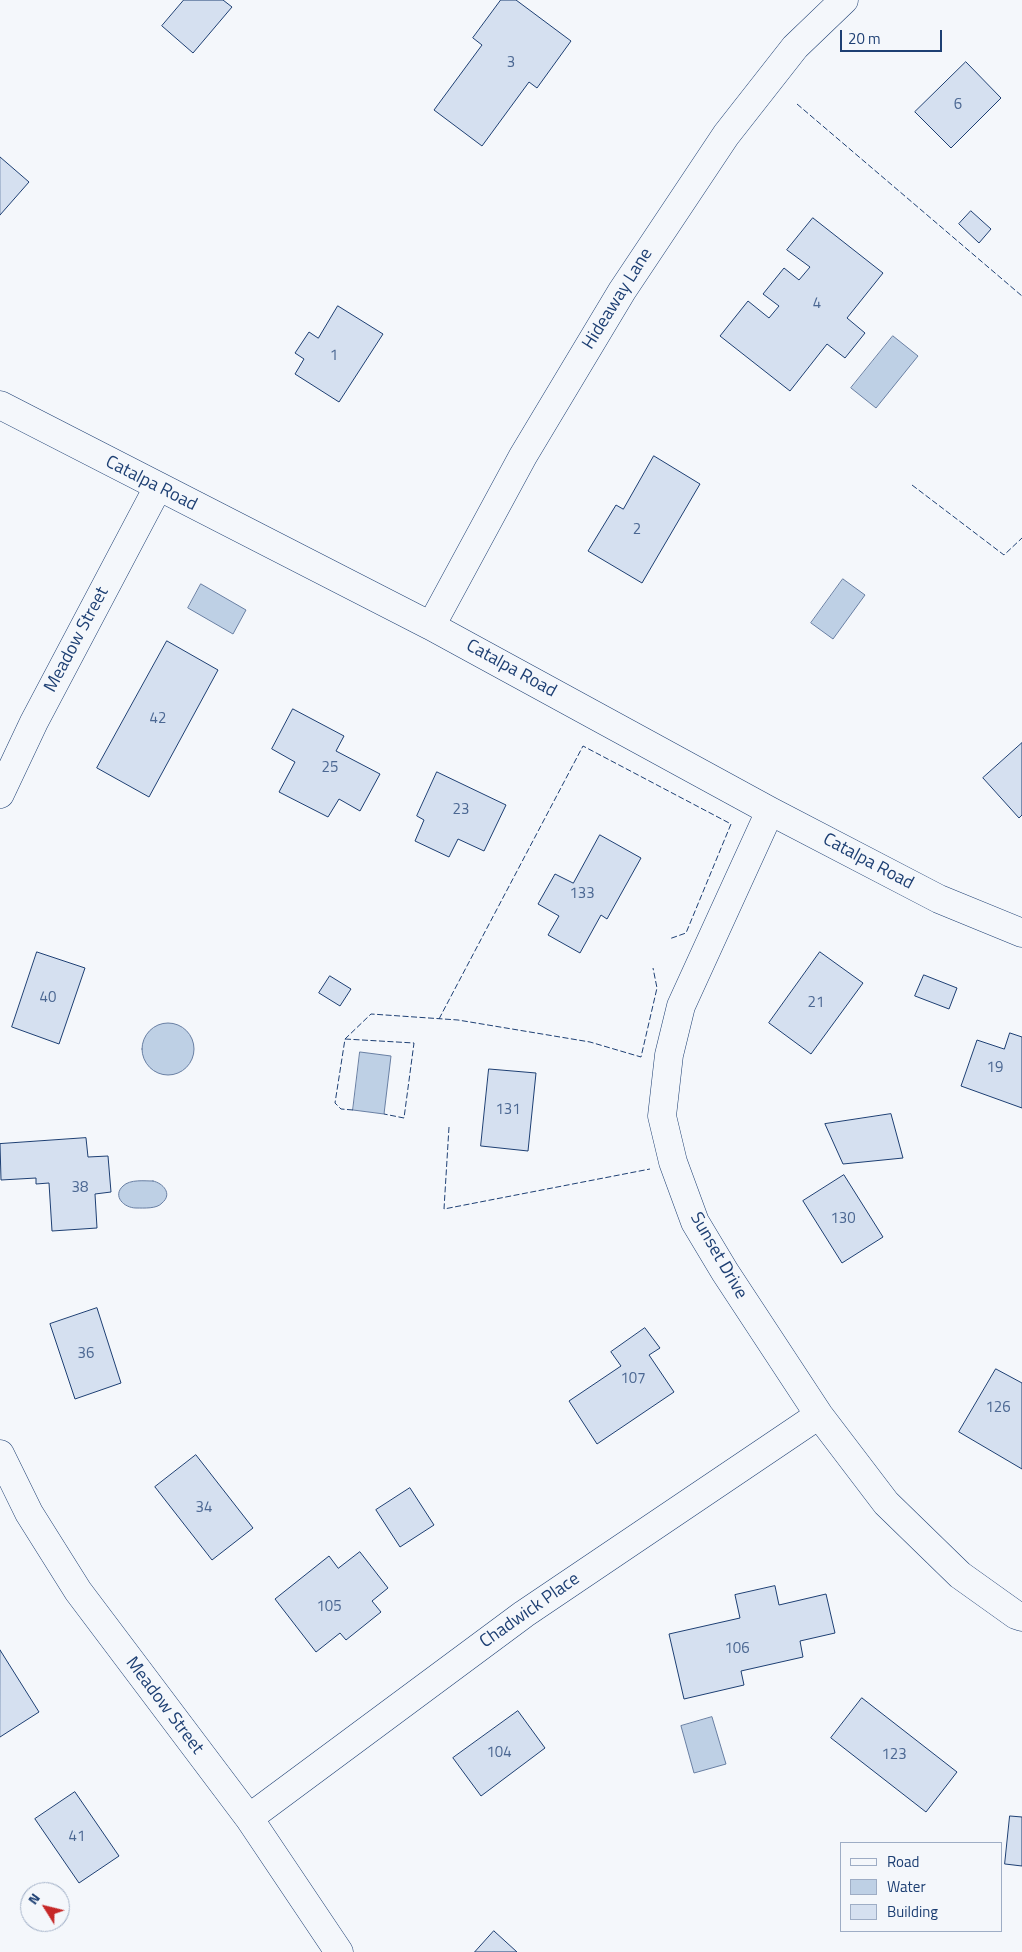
<!DOCTYPE html>
<html>
<head>
<meta charset="utf-8">
<style>
  body { margin:0 }
  #map { position:relative; width:1022px; height:1952px; overflow:hidden; background:#f4f7fb; font-family:"Titillium Web",sans-serif }
  canvas { display:block }
  .legend { position:absolute; left:840px; top:1842px; width:162px; height:90px; box-sizing:border-box; background:#f4f7fb; border:1px solid #9eadc5; margin:0; padding:6px 9px; list-style:none; font-size:15px; color:#1d3f73 }
  .legend li { display:flex; align-items:center; gap:10px; height:25px }
  .legend b { width:25px; border:1px solid #9eadc5 }
  .north { position:absolute; left:20px; top:1882px; width:50px; height:50px; box-sizing:border-box; background:#f4f7fb; border:1px solid #9eadc5; border-radius:50%; rotate:306deg; font-size:14px; font-weight:700; line-height:20px; text-align:center; color:#1d3f73 }
  .north::after { content:''; display:block; margin:auto; width:18px; height:22px; background:#c62828; clip-path:polygon(50% 0,100% 100%,50% 72%,0 100%) }
  .scale { position:absolute; left:840px; top:30px; width:102px; height:22px; box-sizing:border-box; border:2px solid #1d3f73; border-top:0; padding-left:6px; font-size:15px; line-height:18px; white-space:nowrap; color:#1d3f73; -webkit-text-stroke:4px #f4f7fb; paint-order:stroke }
</style>
</head>
<body>
<div id="map">
<canvas width="1022" height="1952"></canvas>
<ul class="legend">
<li><b style="height:6px;background:#f4f7fb"></b>Road</li>
<li><b style="height:14px;background:#bed0e5"></b>Water</li>
<li><b style="height:14px;background:#d5e0f0"></b>Building</li>
</ul>
<div class="north">N</div>
<div class="scale">20 m</div>
</div>
<script>
const ctx = document.querySelector('canvas').getContext('2d');
ctx.lineJoin = 'round';
function fill(path, color) {
  ctx.fillStyle = color;
  ctx.fill(path, 'evenodd');
}
function strokePath(path, color, width, dash) {
  ctx.strokeStyle = color;
  ctx.lineWidth = width;
  ctx.lineCap = dash ? 'butt' : 'round';
  ctx.setLineDash(dash || []);
  ctx.stroke(path);
}
function write(font, color, halo, rows, align = 'center') {
  ctx.font = font + ' "Titillium Web",sans-serif';
  ctx.lineWidth = 4;
  ctx.setLineDash([]);
  ctx.textBaseline = 'middle';
  ctx.strokeStyle = halo;
  ctx.fillStyle = color;
  for (const [text, x, y, turn = 0] of rows) {
    ctx.save();
    ctx.translate(x, y);
    ctx.rotate((+turn || 0) * Math.PI / 180);
    ctx.textAlign = isNaN(turn) ? turn : align;
    if (halo) ctx.strokeText(text, 0, 0);
    ctx.fillText(text, 0, 0);
    ctx.restore();
  }
}
const water = new Path2D(`
  M893,336l25,20 -42,52 -25,-20z
  M843,579l22,16 -32,44 -22,-16z
  M201,584l45,26 -13,24 -45,-26z
  M142 1049a26 26 0 1 1 52 0a26 26 0 1 1-52 0Z
  M360,1052l31,4 -7,58 -31,-4z
  M153,1181c10,2 20,13 9,22 -5,6 -18,5 -26,5 -12,0 -24,-12 -13,-22 7,-7 22,-5 30,-5z
  M712,1717l14,47 -32,9 -13,-47z`);
fill(water, '#bed0e5');
strokePath(water, '#687fa3', 1);
const building = new Path2D(`
  M184,0h39l9,7 -39,46 -31,-27z
  M501,0h15l55,41 -34,47 -8,-6 -47,64 -48,-36 48,-65 -9,-7z
  M966,62l35,36 -50,50 -36,-36z
  M0,157l29,25 -29,33z
  M971,211l20,18 -12,14 -20,-19z
  M813,218l70,55 -36,45 18,15 -20,25 -18,-14 -37,47 -70,-55 28,-35 21,17 10,-12 -16,-12 21,-26 15,12 11,-13 -23,-17z
  M338,306l45,28 -44,68 -44,-28 9,-15 -9,-6 14,-21 9,6z
  M654,456l46,28 -58,99 -54,-32 28,-46 7,4z
  M167,641l51,29 -69,127 -52,-29z
  M293,709l51,27 -8,15 44,23 -20,37 -21,-12 -11,18 -49,-25 16,-30 -23,-13z
  M1022,743v72l-3,3 -36,-40z
  M437,772l69,33 -22,46 -26,-12 -9,18 -34,-16 9,-21 -7,-4z
  M600,835l41,23 -34,61 -6,-4 -21,38 -32,-18 11,-19 -21,-12 17,-30 18,9z
  M37,952l48,16 -26,76 -47,-17z
  M820,952l43,31 -52,71 -42,-31z
  M924,975l33,13 -8,21 -34,-13z
  M330,976l21,13 -11,17 -21,-13z
  M1010,1033l12,4v71l-61,-22 16,-46 27,9z
  M489,1069l47,4 -8,78 -47,-5z
  M891,1114l12,44 -60,6 -18,-40z
  M86,1138l2,19 20,-1 3,36 -16,2 2,34 -45,3 -3,-48 -13,1v-6l-35,2 -1,-36z
  M844,1175l39,62 -41,26 -39,-62z
  M97,1308l24,75 -46,16 -25,-75z
  M645,1328l15,20 -11,7 25,37 -77,52 -28,-43 52,-35 -10,-14z
  M996,1369l26,14v86l-63,-37z
  M196,1455l57,73 -41,32 -57,-73z
  M410,1488l24,37 -34,22 -24,-37z
  M360,1552l28,36 -16,13 9,11 -35,28 -6,-7 -24,19 -41,-53 54,-43 9,12z
  M775,1586l4,19 47,-11 9,39 -35,8 3,16 -62,14 3,14 -60,14 -15,-65 71,-16 -5,-23z
  M0,1650l39,62 -39,25z
  M862,1698l95,74 -31,40 -95,-74z
  M518,1711l27,37 -64,48 -28,-38z
  M75,1792l44,64 -40,27 -44,-64z
  M1010,1816l12,1v49l-17,-2z
  M494,1931l23,21h-42z`);
fill(building, '#d5e0f0');
strokePath(building, '#1d3f73', 1);
const street = new Path2D(`
  M0,405l431,221 339,185 169,88 83,34
  M431,626l92,-170 99,-165 104,-156 69,-88 49,-47
  M0,794l34,-72 124,-235
  M770,811l-89,195 -12,49 -7,61 11,46 22,60 30,50 94,143 67,88 74,72 56,40 6,2
  M0,1454l29,59 49,78 171,227 90,134
  M249,1818l275,-204 295,-199`);
strokePath(street, '#1d3f73', 29);
strokePath(street, '#f4f7fb', 28);
strokePath(new Path2D(`
  M797,104l225,192
  M912,485l92,70 18,-17
  M439,1019l144,-273 148,78 -45,109 -17,6
  M345,1039l69,4 -10,75 -20,-4
  M353,1110l-12,-1 -6,-6 10,-64 26,-25 87,6 132,22 51,15 16,-69 -4,-20
  M449,1127l-5,82 206,-40`), '#1d3f73', 1, [6, 2.5]);
write('15px', '#4b6792', null, [
  ["3",511,63],
  ["6",958,105],
  ["4",817,304],
  ["1",334,356],
  ["2",637,530],
  ["42",158,719],
  ["25",330,768],
  ["23",461,810],
  ["133",582,894],
  ["40",48,998],
  ["21",816,1003],
  ["19",995,1068],
  ["131",508,1110],
  ["38",80,1188],
  ["130",843,1219],
  ["36",86,1354],
  ["107",633,1379],
  ["126",998,1408],
  ["34",204,1508],
  ["105",329,1607],
  ["106",737,1649],
  ["104",499,1753],
  ["123",894,1755],
  ["41",77,1837]
]);
write('18px', '#1d3f73', '#f4f7fb', [
  ["Hideaway Lane",618,299,-58],
  ["Catalpa Road",151,484,27],
  ["Meadow Street",77,640,-62],
  ["Catalpa Road",511,669,29],
  ["Catalpa Road",868,862,28],
  ["Sunset Drive",718,1256,60],
  ["Chadwick Place",530,1611,-35],
  ["Meadow Street",164,1706,53]
]);
</script>
</body>
</html>
